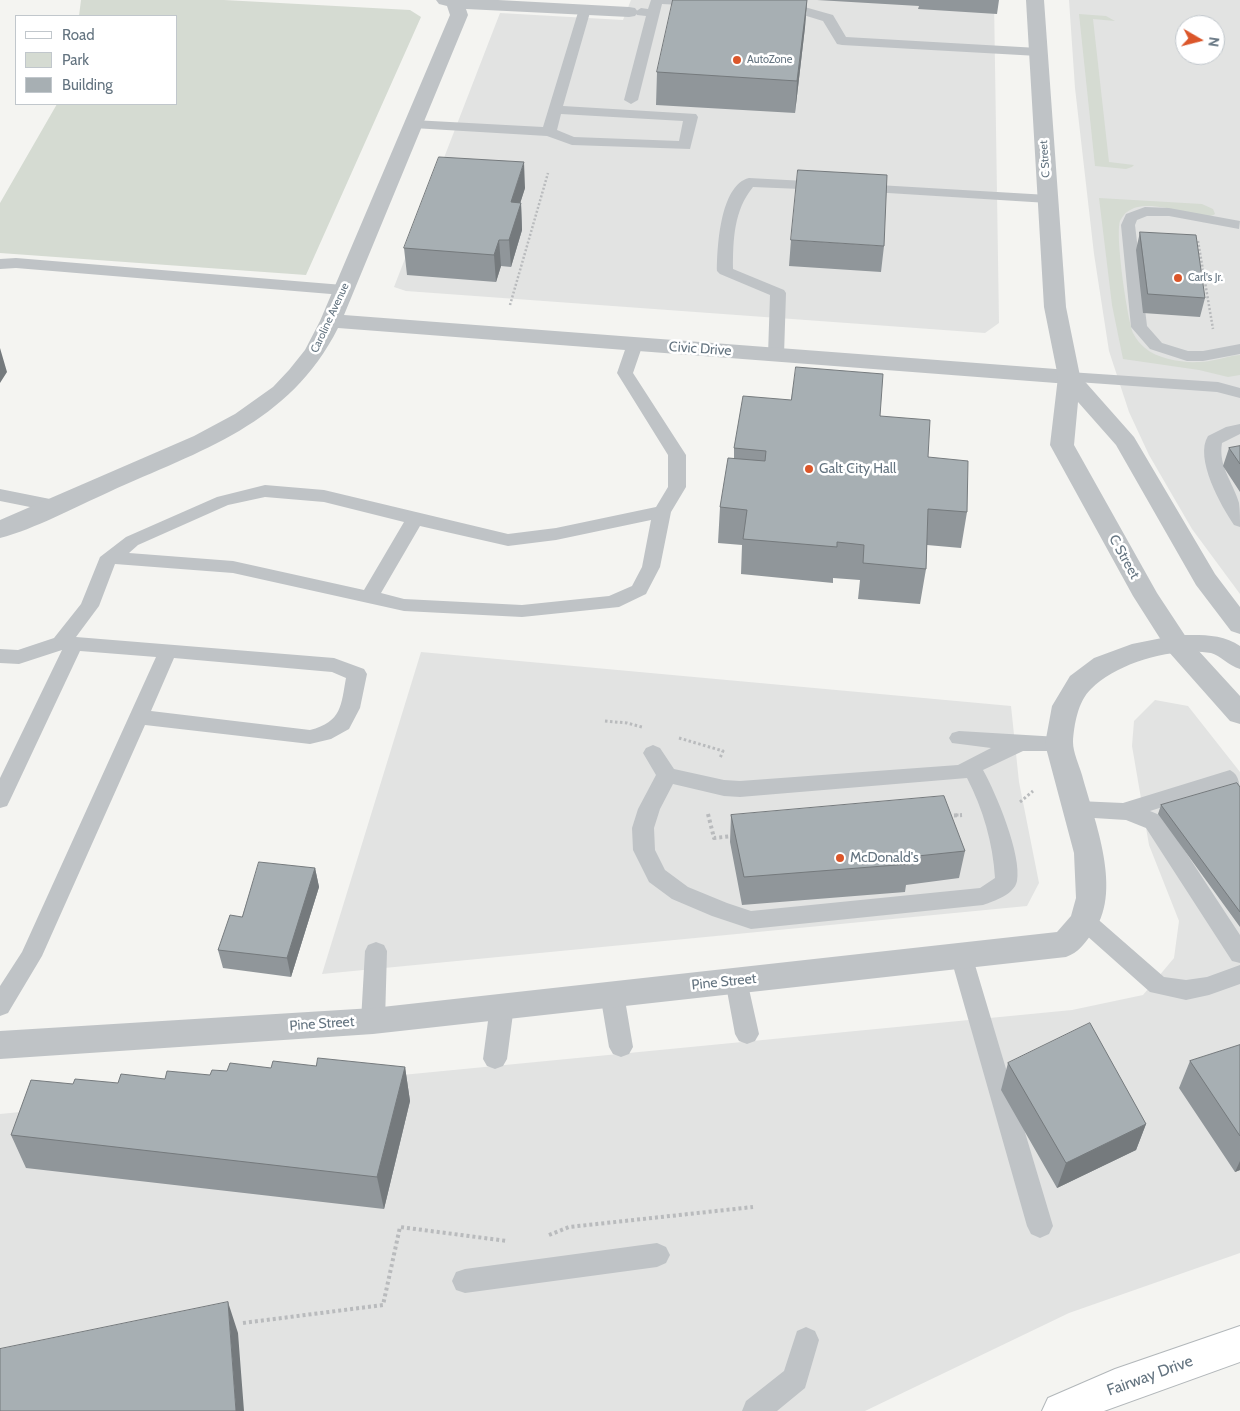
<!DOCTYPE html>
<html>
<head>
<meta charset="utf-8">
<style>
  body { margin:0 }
  #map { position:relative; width:1240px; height:1411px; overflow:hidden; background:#f4f4f1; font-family:Cabin,sans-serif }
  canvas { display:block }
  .legend { position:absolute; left:15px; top:15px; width:162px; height:90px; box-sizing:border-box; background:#fff; border:1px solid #c1c7cc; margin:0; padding:6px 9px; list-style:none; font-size:15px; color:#647480 }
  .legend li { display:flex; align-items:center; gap:10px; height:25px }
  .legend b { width:25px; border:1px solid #c1c7cc }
  .north { position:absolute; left:1175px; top:15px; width:50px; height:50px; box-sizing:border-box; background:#fff; border:1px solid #c1c7cc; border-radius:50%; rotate:98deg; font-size:14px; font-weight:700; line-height:20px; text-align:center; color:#647480 }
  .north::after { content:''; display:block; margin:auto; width:18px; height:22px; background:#db562a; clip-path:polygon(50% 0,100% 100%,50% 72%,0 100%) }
</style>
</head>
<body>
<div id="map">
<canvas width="1240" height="1411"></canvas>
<ul class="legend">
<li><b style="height:6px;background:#fff"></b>Road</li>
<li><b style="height:14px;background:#d5dbd2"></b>Park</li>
<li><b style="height:14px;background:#a7afb3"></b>Building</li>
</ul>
<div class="north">N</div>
</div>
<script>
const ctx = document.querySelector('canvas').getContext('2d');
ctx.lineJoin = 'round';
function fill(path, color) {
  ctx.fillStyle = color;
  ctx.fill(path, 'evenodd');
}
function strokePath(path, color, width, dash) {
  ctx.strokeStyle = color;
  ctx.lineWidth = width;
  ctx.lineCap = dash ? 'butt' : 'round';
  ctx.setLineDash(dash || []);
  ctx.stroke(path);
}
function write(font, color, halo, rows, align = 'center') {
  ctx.font = font + ' Cabin,sans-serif';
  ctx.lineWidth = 5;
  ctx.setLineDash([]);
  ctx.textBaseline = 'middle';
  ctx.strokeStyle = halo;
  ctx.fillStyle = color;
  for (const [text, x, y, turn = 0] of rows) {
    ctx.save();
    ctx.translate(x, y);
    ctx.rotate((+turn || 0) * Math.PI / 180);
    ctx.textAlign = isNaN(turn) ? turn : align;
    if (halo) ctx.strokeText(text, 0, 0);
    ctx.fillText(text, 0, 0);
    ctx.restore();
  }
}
fill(new Path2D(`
  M631,0h363l5,323 -14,10 -579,-42 -12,-4 106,-274 123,7z
  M1069,0h171v594l-48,-65 -43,-74 -20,-43 -20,-61 -15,-97 -19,-166zM1185,25h30v30h-30z
  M421,652l590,54 8,76 20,101 -12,23 -705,68z
  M1155,700l33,6 52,66v481l-171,60 -204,98h-865v-297l1072,-104 71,-15 31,-37 5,-37 -30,-76 -17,-99 2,-25z`), '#e2e3e2');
fill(new Path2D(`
  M81,0h143l186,10 11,7 -115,258 -306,-22v-50l57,-99h119v-88h-97z
  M1079,14l27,2 9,5 -22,-2 16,143 25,3 -2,2 -6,2 -31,-3z
  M1099,198l103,6 11,5 2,5c-13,10 -64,-20 -88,-2 -2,1 -6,7 -7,9 -5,14 7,96 13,112 3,6 7,11 12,15 13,11 37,15 54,14 14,0 27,-6 41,-7v20l-12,2 -29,-7 -76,-11 -11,-54z`), '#d5dbd2');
const secondary = new Path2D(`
  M1240,1326v36l-136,49h-62l6,-13 67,-29z`);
strokePath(secondary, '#b2b7ba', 2);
strokePath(new Path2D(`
  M1198,241l15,88
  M510,305l38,-132`), '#b9bbbd', 2.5, [2, 2]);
strokePath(new Path2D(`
  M605,721l22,2 15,4
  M679,738l44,13 -3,7
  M1020,802l13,-11
  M956,815h6`), '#b9bbbd', 3, [2.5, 2.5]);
strokePath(new Path2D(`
  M708,814l6,24 19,-2
  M948,816l14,-1
  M549,1235l20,-8 184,-20
  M243,1323l140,-18 17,-78 107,14`), '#b9bbbd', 4, [3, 3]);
fill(new Path2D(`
  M651,0h55l1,2 -6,4 -39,-2 -24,96 -7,4 -7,-4 22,-84 -9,-1 -2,-3 6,-4 7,1z
  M780,4l21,2 32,9 13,22 192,11 7,4 -7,4 -196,-11 -5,-1 -14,-23 -23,-7 -24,-3 -2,-3 2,-3z
  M585,5l6,4 -28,97 133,8 2,3 -8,32 -118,-4 -25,-9 -134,-8 -7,-4 7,-4 130,7 36,-118zM561,114l122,7 -4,20 -105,-4 -17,-7z
  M749,178l75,4 5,1 2,3 -2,3 -5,1 -71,-3c-19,23 -20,52 -20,82l51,21 2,3 -2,62 -2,3h-12l-2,-3 2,-60 -50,-21 -3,-3c0,-23 3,-86 32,-93z
  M861,184l187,11 5,1 2,3 -2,3 -5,1 -192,-12 -2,-3 2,-3z
  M1145,207l24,1 71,13 -1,8 -70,-13h-22l-10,4 -2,5 12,101 15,17 26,8h15l37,-7v10l-37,7h-16l-37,-12 -19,-22 -10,-102 5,-11z
  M16,258l327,27 6,2 2,3 -2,3 -6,2 -327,-27 -16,1v-10z
  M635,339l6,2 2,3 -10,29 53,82v32l-15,25 -11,55 -12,23 -2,4 -27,13 -97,10 -118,-6 -171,-38 -118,-9 -16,42 -23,31 258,21 30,11 3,5 -7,34 -11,21 -18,10 -21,5 -165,-19 -103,231 -34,57 -8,3v-30l22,-34 134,-295 -76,-6 -70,149 -3,6 -7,2v-30l62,-128 -43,14 -19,-1v-14l18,1 36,-12 27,-34 19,-47 26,-20 91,-40 48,-12 59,5 184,44 48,-6 100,-21 12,-20v-32l-51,-82 10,-29 2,-3zM265,497l59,5 80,20 -40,68 -131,-29 -104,-8 9,-8 90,-40zM651,520l-9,47 -10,19 -23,10 -87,9 -118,-6 -23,-6 39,-67 88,20 48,-6zM174,658l158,14 14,6c-5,27 -4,44 -36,52l-159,-19z
  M1069,372l149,10 22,6v10l-23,-6 -154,-11 -2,-4 2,-4z
  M1240,424v10l-18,9c-4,23 11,39 17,60 1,7 1,17 1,24l-6,-2c-13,-19 -40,-67 -26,-89l18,-9z
  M0,489l55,11 6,2 3,4 -3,4 -6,2 -55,-11z
  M959,731l100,6 7,2 3,5 -3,5 -7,2h-36l-40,19c13,23 39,85 34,111 -3,14 -23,20 -34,24l-232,24 -39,-13 -40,-17 -23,-17 -16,-32 -1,-22 6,-19 18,-34 -13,-22 3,-5 7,-3 7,3 14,21 50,11 16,1 218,-16 33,-17 -39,-5 -3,-5 3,-5zM967,778c16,31 26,65 28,100l-15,10 -229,23 -24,-8 -39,-16 -23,-17 -10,-20 -1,-22 6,-19 13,-25 51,12 16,1z
  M1230,770c10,5 10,16 10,29l-7,-2 -8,-10 -75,24 12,5 78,119v28l-8,-2 -86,-133 -20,-8 -48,-3 -7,-2 -4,-6 4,-6 7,-2 45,2z
  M1085,912l8,3 71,62 22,3 21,-3 33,-12v19l-31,11 -23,5 -36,-8 -73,-65 -3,-6 3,-6z
  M376,942l8,3 3,6 -2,70 -4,7 -8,3 -8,-3 -4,-7 4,-70 3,-6z
  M961,946l8,2 3,7 81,271 -4,8 -9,4 -9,-4 -4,-8 -77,-271 3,-7z
  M736,971l8,2 3,7 12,54 -4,7 -8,3 -8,-3 -4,-7 -10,-54 3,-7z
  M612,984l8,3 4,7 9,53 -4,7 -8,3 -8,-3 -4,-7 -9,-53 4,-7z
  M502,996l8,3 4,7 -7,53 -4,7 -8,3 -8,-3 -4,-7 7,-53 4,-7z
  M657,1243l9,4 4,8 -4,8 -9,4 -192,26 -9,-3 -4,-9 4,-9 9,-3z
  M806,1327l9,4 4,9 -14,48 -28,23h-35l4,-10 38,-30 13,-40z`), '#bfc3c6');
fill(new Path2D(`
  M436,0h62l131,7 6,1 3,4 -3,4 -6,1 -163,-8 2,6 -124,300 725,55 8,2 3,5 -3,5 -8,2 -731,-56c-49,97 -137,122 -229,164 -34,15 -74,37 -109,46v-18l194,-84 41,-22 38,-27 16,-17 16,-20 15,-29 130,-306 -3,-9 -8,-2z
  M1177,635c22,0 45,-2 63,11v23c-11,-3 -20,-14 -29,-16 -38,-6 -93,9 -120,36 -13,12 -17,36 -18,53 0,10 6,23 9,33 12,45 43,119 9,160 -9,11 -12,17 -25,22l-693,77 -373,25v-28l373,-23 684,-76 14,-16 5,-18 -2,-45 -29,-109 7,-38 18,-30 24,-18 38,-14z`), '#bfc3c6');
fill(new Path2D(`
  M1026,0h18l22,307 14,69 54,61 81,137 25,33v27l-9,-3 -35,-46 -80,-140 -38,-43 -4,43 83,148 29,44 54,59v28l-10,-3 -62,-70 -35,-55 -83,-151 8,-68 -14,-70z`), '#bfc3c6');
fill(secondary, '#fff');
fill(new Path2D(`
  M807,0l-2,27 -10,86 -139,-8 1,-33z
  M817,0h182l-2,14 -79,-5 1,-3z
  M525,188l-5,15h1l1,27 -11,37 -10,-1 -5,16 -89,-7 -3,-27z
  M1140,232l65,66 -5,19 -57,-4 -7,-63z
  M791,240l93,6 -3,26 -92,-6z
  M880,416l48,41 39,55 -6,36 -34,-3 -1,24 -6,35 -62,-5 2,-19 -27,-2v5l-92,-9 1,-29 -24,-2 2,-36 14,-49v-10z
  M1240,446v46l-17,-26 6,-18z
  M1240,787v140l-82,-113 3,-9z
  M731,815l234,36 -6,27 -53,7 -1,7 -163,13 -12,-63z
  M315,868l4,19 -28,90 -68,-9 -5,-18 24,-33z
  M1240,1045v125l-5,2 -56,-84 11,-27z
  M1008,1063l138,61 -10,26 -79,38 -56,-98z
  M316,1066l89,1 5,34 -26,108 -358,-41 -15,-33 62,-51 45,-1 92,-8 17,-4 44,-3z`), '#90969a');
fill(new Path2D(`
  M807,0l-2,27 -10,86 2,-32z
  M524,162l1,26 -13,41 -1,-27z
  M521,203l1,27 -11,37 -2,-27z
  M499,240l2,26 -5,16 -2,-27z
  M0,348l7,24 -7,11z
  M315,868l4,19 -28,90 -4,-19z
  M405,1067l5,34 -26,108 -7,-32z
  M1146,1124l-10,26 -79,38 9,-25z
  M1240,1161v9l-5,2z
  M228,1302l10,31 6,78h-8z`), '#757a7d');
const building = new Path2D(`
  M673,0h134l-10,81 -140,-9z
  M439,157l85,5 -13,40 10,1 -12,37h-10l-5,15 -90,-7z
  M798,170l89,5 -3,71 -93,-6z
  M1140,232l56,3 9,63 -57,-4z
  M796,367l87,7 -3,42 50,4 -2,37 40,4 -1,51 -39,-3 -2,60 -63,-6 1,-18 -27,-3v5l-94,-8 4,-29 -27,-3 8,-49 37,3 1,-10 -32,-3 9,-52 48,4z
  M1240,446v18l-11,-16z
  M1237,783l3,4v125l-79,-107z
  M944,796l21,55 -57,6 1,7 -165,13 -13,-62z
  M259,862l56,6 -28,90 -69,-8 12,-35 12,2z
  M1090,1023l56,101 -80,39 -58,-100z
  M1240,1045v91l-50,-75z
  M318,1058l87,9 -28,110 -366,-42 20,-55 42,4 2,-5 43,4 3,-9 44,5 2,-8 43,4 2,-5 15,1 3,-8 41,5 2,-7 43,5z
  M228,1302l8,109h-236v-62z`);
fill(building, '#a7afb3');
strokePath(building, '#757a7d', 1);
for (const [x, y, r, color] of [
  [737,60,5,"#db562a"],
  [1178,278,5,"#db562a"],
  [809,469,5,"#db562a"],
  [840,858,5,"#db562a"]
]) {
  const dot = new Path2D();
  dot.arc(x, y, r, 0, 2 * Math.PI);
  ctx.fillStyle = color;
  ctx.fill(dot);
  strokePath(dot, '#fff', 2);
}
write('11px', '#647480', '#fff', [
  ["AutoZone",747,60],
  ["Carl's Jr.",1188,278]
], 'left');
write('11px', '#647480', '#fff', [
  ["C Street",1045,159,-94],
  ["Caroline Avenue",330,318,-65]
]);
write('14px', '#647480', '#fff', [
  ["Civic Drive",700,349,4],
  ["C Street",1124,557,61],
  ["Pine Street",724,982,-6],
  ["Pine Street",322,1024,-4]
]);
write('14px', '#647480', '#fff', [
  ["Galt City Hall",819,469],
  ["McDonald's",850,858]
], 'left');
write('16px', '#647480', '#fff', [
  ["Fairway Drive",1150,1376,-20]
]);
</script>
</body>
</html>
